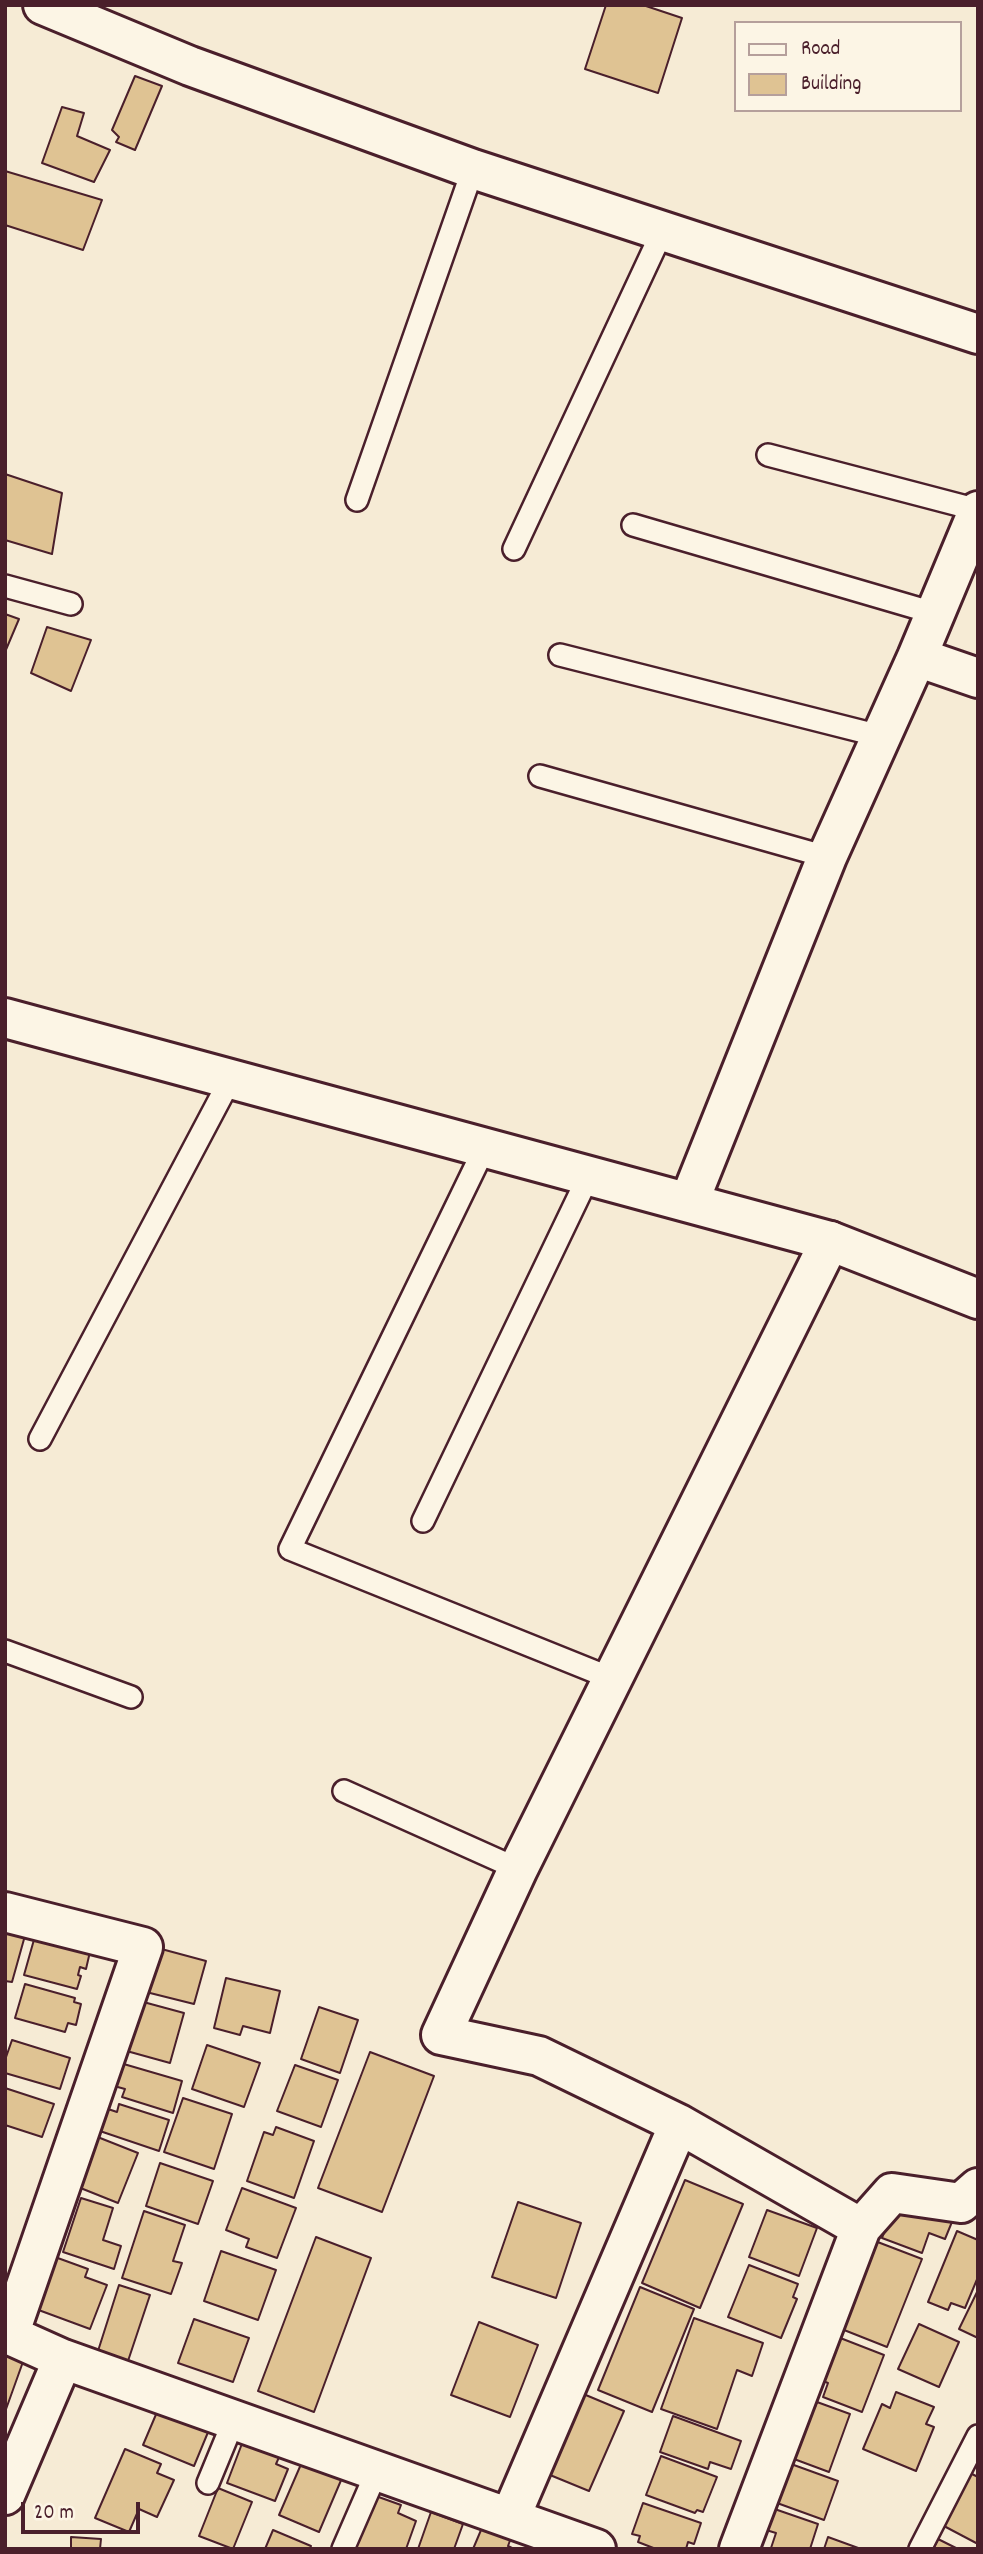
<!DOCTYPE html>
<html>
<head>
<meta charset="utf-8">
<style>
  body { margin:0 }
  #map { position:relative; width:983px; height:2554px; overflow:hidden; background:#f6ebd5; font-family:Dekko,sans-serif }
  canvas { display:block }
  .frame { position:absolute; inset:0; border:7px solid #4a1f2b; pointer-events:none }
  .legend { position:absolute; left:734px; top:21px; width:228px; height:91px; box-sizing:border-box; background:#fcf5e5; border:2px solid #b59f9b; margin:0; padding:9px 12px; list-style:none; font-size:21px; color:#4a1f2b }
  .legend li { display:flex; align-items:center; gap:14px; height:35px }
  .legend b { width:35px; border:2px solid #b59f9b }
  .scale { position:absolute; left:21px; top:2502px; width:119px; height:32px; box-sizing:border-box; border:4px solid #4a1f2b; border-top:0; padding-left:9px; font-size:21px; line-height:24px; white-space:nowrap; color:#4a1f2b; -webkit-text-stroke:5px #fcf5e5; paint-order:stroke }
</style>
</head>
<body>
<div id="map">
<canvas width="983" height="2554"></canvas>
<div class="frame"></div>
<ul class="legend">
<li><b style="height:9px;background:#fcf5e5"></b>Road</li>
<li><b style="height:19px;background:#dfc393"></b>Building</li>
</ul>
<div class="scale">20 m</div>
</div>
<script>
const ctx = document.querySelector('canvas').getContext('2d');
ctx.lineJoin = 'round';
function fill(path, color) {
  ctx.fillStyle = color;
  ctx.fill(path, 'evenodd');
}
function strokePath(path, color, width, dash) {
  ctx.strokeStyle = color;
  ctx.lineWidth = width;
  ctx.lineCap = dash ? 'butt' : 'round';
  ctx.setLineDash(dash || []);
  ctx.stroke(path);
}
const building = new Path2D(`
  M606,5h37l39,13 -24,75 -73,-24z
  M135,76l27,10 -27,64 -19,-8 3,-5 -7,-7z
  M62,107l22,6 -7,23 33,14 -16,32 -52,-19z
  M5,171l97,29 -19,50 -78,-25z
  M5,474l57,19 -10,61 -47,-14z
  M5,614l14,5 -14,33z
  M47,627l44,13 -20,51 -40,-18z
  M5,1926l21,6 -14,50 -7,-1z
  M37,1929l55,14 -6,26 -6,-2 -2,8 3,1 -4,13 -53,-14z
  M154,1947l52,14 -12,43 -52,-13z
  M226,1978l54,13 -10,42 -27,-7 -3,9 -26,-7z
  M25,1984l50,14 -1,4 7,2 -5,21 -8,-2 -3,9 -50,-14z
  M136,2000l48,13 -14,50 -47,-13z
  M319,2007l39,13 -18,53 -39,-14z
  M12,2040l58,18 -10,31 -55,-16v-13z
  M207,2045l53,18 -16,44 -52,-18z
  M370,2052l64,24 -52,136 -64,-24z
  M110,2060l72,21 -9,32 -51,-16 3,-8 -22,-6z
  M295,2065l43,15 -17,47 -44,-16z
  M5,2088l49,16 -12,33 -37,-12z
  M183,2098l49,16 -18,55 -50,-17z
  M119,2104l50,16 -10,31 -71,-24 8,-22 21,7z
  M276,2127l38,14 -20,57 -47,-17 17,-49 9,3z
  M90,2134l48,19 -20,50 -40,-16z
  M160,2163l53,18 -15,43 -52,-18z
  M685,2180l58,24 -43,104 -58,-25z
  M242,2188l54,20 -19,50 -31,-11 3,-8 -23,-9z
  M81,2198l32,10 -10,32 18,6 -7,23 -51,-17z
  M518,2202l63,21 -25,75 -64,-21z
  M767,2210l50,18 -18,48 -50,-19z
  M144,2211l41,14 -12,36 9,2 -11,31 -49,-16z
  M892,2212h64l-11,27 -16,-6 -7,20 -40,-15z
  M957,2231l21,9v37l-13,31 -14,-5 -3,7 -20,-8z
  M316,2237l55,21 -57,154 -56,-21z
  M875,2241l47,18 -35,88 -48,-19z
  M221,2251l55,19 -18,50 -54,-19z
  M44,2253l44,16 -3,8 22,8 -17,44 -65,-24z
  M749,2265l49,19 -5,13 4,2 -16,39 -53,-21z
  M119,2285l31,10 -22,66 -30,-10z
  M640,2287l54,22 -42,103 -54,-22z
  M978,2290v48l-19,-9z
  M694,2318l69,25 -11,33 -15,-6 -20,59 -56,-20z
  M194,2319l55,19 -16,44 -55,-19z
  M479,2322l59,23 -28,72 -59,-22z
  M919,2324l40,18 -20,45 -41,-18z
  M830,2334l54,21 -22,57 -39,-15 5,-14 -15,-6z
  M5,2353l19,6 -19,53z
  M896,2392l38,15 -8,17 8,3 -18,44 -53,-22 19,-45 8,4z
  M581,2393l43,18 -35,80 -39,-16 13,-29 -11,-5z
  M817,2402l33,12 -21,58 -35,-13 13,-55 8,3z
  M160,2405l51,20 -17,41 -51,-21z
  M673,2416l68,25 -10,28 -21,-7 -2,7 -48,-17z
  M243,2441l37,14 -4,9 12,5 -13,32 -48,-18z
  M125,2449l36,15 -4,9 17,7 -17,37 -18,-8 -10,23 -34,-14z
  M661,2456l56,21 -14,35 -6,-2 -2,3 -49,-18z
  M780,2460l58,21 -14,39 -58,-21z
  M302,2462l40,16 -23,54 -40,-17z
  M970,2473l8,4v67l-36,-19z
  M218,2488l34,14 -19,47 -34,-13z
  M373,2495l28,10 -3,8 18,8 -10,28h-54z
  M643,2503l58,20 -7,21 -6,-2 -2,7h-30l-18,-7 2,-6 -8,-2z
  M763,2505l55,19 -8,25 -39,-1 5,-15 -20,-6z
  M431,2512l32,12 -9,25h-36z
  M484,2523l28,12 -4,11 6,3h-41z
  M273,2530l38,16 -1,3h-45z
  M71,2537l30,2 -1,10h-29z
  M828,2537l33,12h-37z
  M938,2539l20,10h-25z`);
fill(building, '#dfc393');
strokePath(building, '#4a1f2b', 2);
const lane = new Path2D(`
  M768,455l210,55
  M357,500l116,-331
  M633,525l301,88
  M514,549l148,-317
  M5,586l66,18
  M560,655l320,81
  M540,776l287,81
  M485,1147l-195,402 323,130
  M40,1439l191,-361
  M423,1521l166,-346
  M5,1651l126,46
  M344,1791l174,78
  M208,2483l26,-63
  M343,2549l34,-78
  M920,2549l58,-113`);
const street = new Path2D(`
  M43,5l147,61 283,103 505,165
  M917,657l61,21
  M689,1202l138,-345 90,-200 61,-146
  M830,1241l-312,628 -77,166 98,21 140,68 182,104
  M5,1912l138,35 -134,388
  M5,2333l58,26 533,190
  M5,2495l58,-136
  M510,2518l169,-394
  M739,2549l122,-321 31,-35 69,10 17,-15`);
const secondary = new Path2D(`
  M5,1018l825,223 148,58`);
strokePath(lane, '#4a1f2b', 26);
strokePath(street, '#4a1f2b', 44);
strokePath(secondary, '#4a1f2b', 44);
strokePath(lane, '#fcf5e5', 21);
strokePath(street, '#fcf5e5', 38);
strokePath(secondary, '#fcf5e5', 38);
</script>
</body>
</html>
